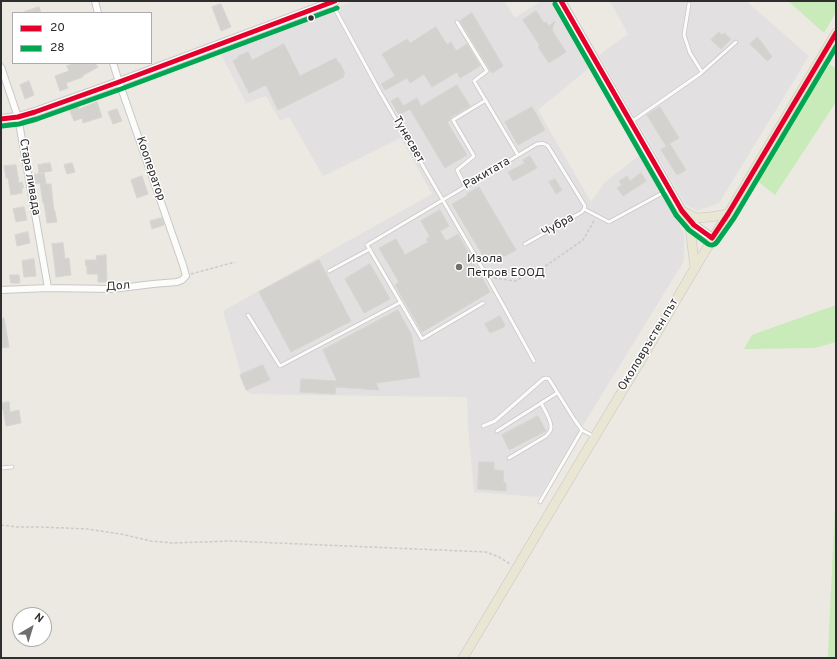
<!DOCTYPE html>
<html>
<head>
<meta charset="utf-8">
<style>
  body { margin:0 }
  #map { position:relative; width:837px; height:659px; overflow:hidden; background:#ece9e3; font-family:Overpass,sans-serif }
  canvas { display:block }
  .frame { position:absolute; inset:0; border:2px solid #2e2e2e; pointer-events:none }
  .legend { position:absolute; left:12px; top:12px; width:140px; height:52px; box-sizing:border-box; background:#fff; border:1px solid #ababab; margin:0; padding:5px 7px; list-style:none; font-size:12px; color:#2e2e2e }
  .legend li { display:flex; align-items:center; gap:8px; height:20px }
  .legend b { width:20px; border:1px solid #ababab }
  .north { position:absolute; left:12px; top:607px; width:40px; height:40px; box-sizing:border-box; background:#fff; border:1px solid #ababab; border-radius:50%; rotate:38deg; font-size:11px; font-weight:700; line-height:16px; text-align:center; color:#2e2e2e }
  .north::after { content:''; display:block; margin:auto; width:14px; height:18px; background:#706f6d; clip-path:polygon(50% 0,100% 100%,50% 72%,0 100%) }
</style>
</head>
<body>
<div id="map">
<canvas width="837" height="659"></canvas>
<div class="frame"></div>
<ul class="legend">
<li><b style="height:5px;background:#e4002b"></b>20</li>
<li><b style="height:5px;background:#00a651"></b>28</li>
</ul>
<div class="north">N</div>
</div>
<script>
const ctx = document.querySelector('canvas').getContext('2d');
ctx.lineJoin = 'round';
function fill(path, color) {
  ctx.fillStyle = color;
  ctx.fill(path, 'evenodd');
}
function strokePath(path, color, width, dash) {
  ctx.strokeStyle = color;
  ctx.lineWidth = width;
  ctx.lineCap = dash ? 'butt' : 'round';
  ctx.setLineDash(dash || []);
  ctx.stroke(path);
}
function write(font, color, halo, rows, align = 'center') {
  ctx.font = font + ' Overpass,sans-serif';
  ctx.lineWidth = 3;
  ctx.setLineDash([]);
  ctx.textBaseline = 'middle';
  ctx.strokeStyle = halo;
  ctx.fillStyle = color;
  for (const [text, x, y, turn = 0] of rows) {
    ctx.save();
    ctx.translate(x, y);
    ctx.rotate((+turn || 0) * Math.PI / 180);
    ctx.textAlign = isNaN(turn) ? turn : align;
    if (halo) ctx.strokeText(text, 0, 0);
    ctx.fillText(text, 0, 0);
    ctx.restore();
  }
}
fill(new Path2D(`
  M354,1h150l11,17 26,-17h12l36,67 -51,42 53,92 14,-20 35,-27 44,78v28l-145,236 -65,-5 -6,-65 -1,-30 -166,-2 -49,-1 -6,-3 -23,-80 209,-117 -31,-56 -78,38 -34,-59 -9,4 -14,-25 -20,7 -26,-51z
  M610,1h136l63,55 -90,147 -22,8 -12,-7 -86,-149 29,-21z`), '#e3e0e2');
fill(new Path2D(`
  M788,1h48v11l-12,21z
  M830,64l6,5v33l-61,93 -20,-16z
  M836,305v37l-21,6 -71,1 8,-14z
  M836,488v170h-8v-6z`), '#c9eab9');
const building = new Path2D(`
  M221,4l10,23 -10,4 -9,-24z
  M39,7l2,6h-17v-1z
  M536,11l8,12 2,-1 3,4 6,-5 -3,9 14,22 -17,11 -11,-16 2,-1 -17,-26z
  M472,13l31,53 -11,7 -32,-52z
  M436,27l11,18 4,-3 5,9 11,-7 13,22 -20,12 -3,-6 -25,15 -8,-13 -14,9 -3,-5 -22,12 -4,-6 14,-8 -13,-22 25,-15 3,4z
  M719,32l3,3 2,-2 7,6 -10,10 -10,-9z
  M757,37l6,7 9,13 -5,4 -17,-17z
  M284,44l16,32 36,-18 2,5 1,-1 6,11 -2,1 1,3 -66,33 -12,-25 -17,8 -16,-32 5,-3v-2l10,-4 4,8z
  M76,63h19l3,4 -16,9 1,1 -17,6 2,5 -8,3 -5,-15 14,-5 -2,-5z
  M29,81l5,14 -9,4 -5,-14z
  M457,85l13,21 -19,11 -1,3 -3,2 20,33 -22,13 -35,-59 -11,6 -8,-14 7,-4 5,9 14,-8 4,8z
  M97,102l5,15 -19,6 -1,-5 -8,3 -6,-15 8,-3 3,6z
  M532,107l13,23 -27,15 -13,-23z
  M660,107l19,31 -13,8 -19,-31z
  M117,109l5,12 -9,3 -5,-12z
  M670,144l16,26 -9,5 -16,-25z
  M530,156l7,12 -24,13 -5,-9 17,-9 -2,-3z
  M50,163l2,8 -13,2 -1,-8z
  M72,163l3,9 -8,2 -3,-9z
  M16,165l3,18 3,-1 2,6h-2v5l-11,2 -3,-17h-2l-2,-12z
  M44,173l2,11h5l3,27h1l2,11 -10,1 -3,-20h-1l-3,-20 -6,1 -1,-9z
  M641,173l5,8 -23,15 -6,-8 5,-3 -3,-4 8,-5 3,5z
  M142,176l6,18 -11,4 -6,-18z
  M555,179l7,11 -6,4 -7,-12z
  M479,187l37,63 -13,7 -3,-5 -14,9 -34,-57 16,-9 -1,-1z
  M24,207l3,13 -11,2 -3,-13z
  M440,210l9,16 -9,5 6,10 12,-7 32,58 -68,40 -27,-47 4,-3 -20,-34 17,-9 9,16 23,-13 -2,-3 4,-2 -9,-16z
  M162,218l2,7 -12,4 -2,-8z
  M28,232l2,11 -13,3 -2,-11z
  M63,243l2,16 4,-1 2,17 -15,2 -4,-33z
  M106,255l1,27h-9v-8h-11v-8h-1l-1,-6h12l-1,-4z
  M34,259l2,17 -12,1 -2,-16z
  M319,260l32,61 -60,31 -32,-60z
  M370,264l20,35 -26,14 -19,-34z
  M10,275h9l1,8h-9z
  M398,310l13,24 9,43 -44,6 3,7 -43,-3 -1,7 -35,-2 1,-13 36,2 -14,-31z
  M500,316l5,9 -1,2 -14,6 -5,-9z
  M4,318l5,29 -8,1v-29z
  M263,365l7,15 -24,10 -6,-15z
  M9,402l1,10 9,-2 2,13 -15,3 -3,-17 -2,1v-7z
  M538,416l8,15 -37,19 -7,-15z
  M479,462h15v8l10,1 -1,11 3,1v8l-28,-2z`);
fill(building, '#d4d2ce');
strokePath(building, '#d7d5cf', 1);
const lane = new Path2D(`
  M689,4l-5,31 6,18 12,19
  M330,5l6,6 44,81 108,186 46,83
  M457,22l30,49 -13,10 44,74
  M631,122l69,-48 36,-32
  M465,186l-8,-16 17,-14 -21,-36 33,-20
  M584,209l25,13 59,-32
  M329,271l41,-22
  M483,303l-61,36 -55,-94 170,-101c5,-1 7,-1 11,2l37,60 -1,3 -2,3 -57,32
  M248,315l32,51 121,-64
  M483,426l12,-5 48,-42 3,-1 3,1 25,40 8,11 11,6
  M497,431l60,-38
  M509,458l37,-22c2,-2 5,-5 5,-8 1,-7 -7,-19 -10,-25
  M1,468l11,-1
  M540,502l42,-72`);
const street = new Path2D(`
  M95,1l3,12
  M1,67l17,50 30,171
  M1,290l47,-2 64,1 41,-5 24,-2 5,-2 4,-4 -3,-11 -64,-183 -6,-19`);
const secondary = new Path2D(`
  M561,1l121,210 12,14 18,13
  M1,119l17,-2 17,-5 84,-30 216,-81`);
const primary = new Path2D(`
  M682,211l8,17 5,40
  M682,211l14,7 14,-1 18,-3
  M463,658c60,-100 119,-201 180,-301 28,-48 55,-96 85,-143l108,-181`);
strokePath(lane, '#c9c8c8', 4.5);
strokePath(street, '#c9c8c8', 8);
strokePath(secondary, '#c9c8c8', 10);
strokePath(primary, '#c6c5c3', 10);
strokePath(new Path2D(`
  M191,274l44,-12
  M494,278l21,3 32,-16 36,-25 12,-21
  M1,525l16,2h24l46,2 34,5 30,7 21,2 59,-2 255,11 13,5 11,7`), '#cacac9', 1.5, [3, 2]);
strokePath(lane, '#fcfcfb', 3);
strokePath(street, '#fcfcfb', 6);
strokePath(secondary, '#fcfcfb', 8);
strokePath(primary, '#e9e6d4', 9);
strokePath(new Path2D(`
  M561,1l121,210 12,14 18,13 16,-24 108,-181
  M1,119l17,-2 17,-5 84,-30 216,-81`), '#e4002b', 5);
strokePath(new Path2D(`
  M555,4l121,211 13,15 19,14c3,2 7,1 9,-2l17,-24 102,-171
  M2,126l17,-2 18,-5 84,-30 216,-81`), '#00a651', 5);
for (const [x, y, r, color] of [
  [311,18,3.5,"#2e2e2e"],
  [459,267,4,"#706f6d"]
]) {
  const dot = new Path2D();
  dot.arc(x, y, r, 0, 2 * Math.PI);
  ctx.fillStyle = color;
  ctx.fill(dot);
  strokePath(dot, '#fff', 1.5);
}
write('12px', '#2e2e2e', '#fff', [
  ["Тунесвет",408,140,60],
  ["Кооператор",150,169,71],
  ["Ракитата",487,174,-30],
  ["Стара ливада",29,177,80],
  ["Чубра",558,226,-29],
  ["Дол",118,287,-5],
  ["Околовръстен път",649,345,-59]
]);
write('12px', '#2e2e2e', '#fff', [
  ["Изола",467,260],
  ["Петров ЕООД",467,274]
], 'left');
</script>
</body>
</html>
